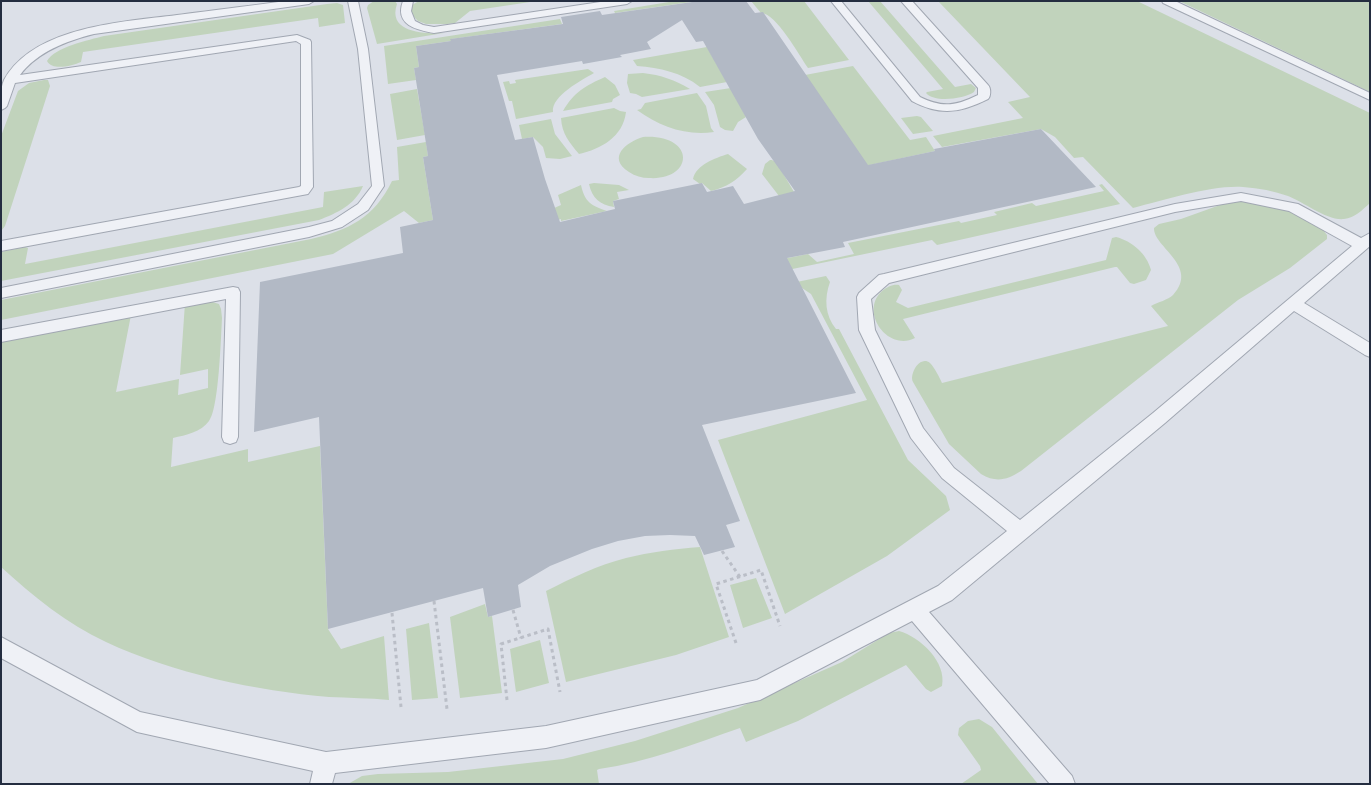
<!DOCTYPE html>
<html>
<head>
<meta charset="utf-8">
<style>
  body { margin:0 }
  #map { position:relative; width:1371px; height:785px; overflow:hidden; background:#dce0e8; font-family:"Noto Sans",sans-serif }
  canvas { display:block }
  .frame { position:absolute; inset:0; border:2px solid #242d40; pointer-events:none }
</style>
</head>
<body>
<div id="map">
<canvas width="1371" height="785"></canvas>
<div class="frame"></div>
</div>
<script>
const ctx = document.querySelector('canvas').getContext('2d');
ctx.lineJoin = 'round';
function fill(path, color) {
  ctx.fillStyle = color;
  ctx.fill(path, 'evenodd');
}
function strokePath(path, color, width, dash) {
  ctx.strokeStyle = color;
  ctx.lineWidth = width;
  ctx.lineCap = dash ? 'butt' : 'round';
  ctx.setLineDash(dash || []);
  ctx.stroke(path);
}
fill(new Path2D(`
  M374,1h21l2,3c-10,29 28,30 47,29l-67,11 -10,-36 1,-3z
  M419,1h118l-67,10 -15,12 -8,1h-21l-8,-3 -7,-7 1,-9z
  M675,1h23l-83,12 -1,-2z
  M751,1h53l45,59 -41,8c-9,-13 -32,-55 -47,-55z
  M868,1h12l75,86 16,-3 5,4 -2,4c-10,7 -40,11 -48,1l1,-1 16,-3z
  M938,1h199l233,112v90c-8,7 -15,15 -26,16 -17,2 -40,-17 -56,-23 -14,-5 -29,-8 -45,-9 -32,-2 -78,13 -110,21l-50,-51 -9,1 -19,-21 -14,-8 -99,18 -9,-11 90,-18 -15,-16 22,-5z
  M1179,1h191v91l-25,-12z
  M337,3l6,2 2,18 -26,4 -1,-9 -235,34 -2,10c-9,4 -29,9 -34,-1 8,-14 42,-21 57,-25l223,-32z
  M560,19l2,5 -111,15v2l-35,5 3,21 -5,1 2,12 -28,4 -4,-38z
  M707,47l20,35 -27,5c-19,-15 -40,-19 -63,-21l-4,-6z
  M853,66l57,74 16,-3 9,14 -98,21 -32,-97z
  M588,69l6,4c-12,7 -43,23 -41,39l-37,7 -4,-18h-3l-6,-19 6,-1 1,3 6,-1 -1,-3z
  M643,73c18,2 32,7 47,16l-48,8 -6,-3 -6,-1 -3,-10 1,-9z
  M605,77l10,8 5,10 -7,4 -1,3 -49,9c11,-19 22,-25 42,-34z
  M44,80h4l2,6 -45,140 -4,5v-95l17,-45 11,-8z
  M731,88l15,29 -8,5 -5,9 -8,-1 -5,-3 -6,-22 -9,-13z
  M417,89l8,46 -28,5 -7,-46z
  M697,93l9,13 5,22 3,4c-28,4 -54,-5 -77,-22l4,-1 4,-6z
  M614,108l6,3 6,1c-3,25 -25,37 -47,42 -10,-12 -17,-20 -18,-36z
  M917,116l4,1 12,14 -20,3 -12,-16z
  M551,119l4,15 17,22 -12,3 -14,-1 -3,-11 -10,-10 -11,2 -3,-14z
  M643,137c54,-3 51,44 6,41 -7,0 -14,-2 -20,-6 -23,-15 -2,-30 14,-35z
  M426,142l2,14 -5,1 10,63 -14,3 -15,-12 -71,43 -332,66v-20l310,-61c38,-9 63,-21 81,-58l7,-1 -2,-33z
  M728,154l19,15c-11,12 -20,18 -36,22l-9,-8 -2,1 -7,-5c3,-14 22,-21 35,-25z
  M770,160h2l5,3 17,29 -15,4 -17,-22 3,-10z
  M594,183l25,2 10,5 -12,2 2,7 -6,2 1,6c-14,-2 -22,-9 -25,-23z
  M1102,184l18,20 -183,41 -5,-5 -154,32 -5,-11 35,-7 9,8 37,-8 -6,-11 111,-22 2,2 36,-8 -3,-3 38,-9 4,3 68,-15 -5,-6z
  M581,185c4,18 10,20 26,26l-46,10v-2l-6,2 -3,-12 9,-4 -3,-10z
  M363,186c-8,19 -26,27 -44,34l-318,61v-29l24,-5 3,1 -3,16 298,-57 1,-15z
  M1234,200l47,6 38,19 8,10v4l-37,29 -52,32 -217,171c-14,9 -25,12 -40,3l-32,-30 -36,-62c-4,-8 7,-27 17,-19 5,5 9,14 12,20l226,-57 -17,-20c7,-4 17,-6 22,-11 27,-29 -20,-48 -19,-67l5,-4 22,-5z
  M1116,237c16,4 31,17 35,33l-5,10 -12,4 -4,-1 -13,-16h-2l-212,52 12,19c-27,14 -56,-26 -33,-47 5,-4 11,-7 17,-6l3,5 -6,12 12,6 198,-48 6,-22z
  M826,276l4,6c-6,17 -5,33 6,47h3l69,131 38,36 4,14 -63,46 -102,58 -67,-174 149,-40 -56,-106 -9,-6 -25,-2z
  M206,300l13,4 2,5 1,9c-1,19 -3,91 -13,103 -8,11 -23,14 -36,17l-2,29 77,-18v13l72,-16 8,183 13,20 43,-13 5,64c-20,-2 -40,-2 -60,-3 -72,-6 -157,-24 -223,-55 -39,-18 -73,-46 -105,-75v-225l130,-27 -15,77 63,-13 -1,16 30,-7v-19l-28,6 5,-72z
  M700,547l29,90 -53,18 -110,27 -20,-91c26,-13 52,-26 80,-33 24,-6 49,-9 74,-11z
  M756,578l16,40 -29,10 -13,-43z
  M485,604l3,13 4,-1 10,77 -42,5 -10,-81z
  M429,623l9,75 -26,2 -6,-71z
  M899,631c21,6 48,31 43,55l-11,6 -5,-3 -20,-24 -108,56 -52,21 -6,-14c-46,16 -93,34 -141,41l-2,1 2,14h-251l14,-8 16,-2 70,-2 115,-13 72,-18 103,-33 104,-46 47,-29z
  M540,640l9,43 -33,9 -6,-43z
  M979,719l13,8 46,57h-77l20,-14 -1,-4 -22,-31 1,-7 9,-7z`), '#c1d3bc');
fill(new Path2D(`
  M699,1h47l9,12 8,-1 105,153 67,-14 -1,-2 107,-20 55,58 -253,55 2,5 -58,11 69,135 -154,32 38,96 -14,4 9,22 -31,8 -9,-19 -25,-1 -25,1 -27,5 -26,8 -42,17 -32,19 3,22 -33,10 -5,-29 -155,41 -9,-212 -65,15 6,-150 143,-29 -3,-26 33,-7 -10,-63 5,-1 -14,-88 5,-1 -3,-21 35,-5 -1,-2 113,-15 -2,-7 39,-6 2,4zM682,20l14,22 7,-1 55,98 37,52 -51,13 -11,-18 -26,6 -5,-9 -89,18 2,8 -55,13 -15,-43 -12,-42 -18,3 -18,-65 85,-14 1,3 39,-7 -2,-2 31,-6 -4,-7z`), '#b2b9c5');
const lane = new Path2D(`
  M286,1h28l-5,3 -215,30c-28,7 -57,18 -74,41l277,-40 13,5 1,2 2,145 -5,7 -307,57v-10l298,-54 2,-1v-142l-5,-3 -281,42 -8,23 -2,2 -4,2c0,-11 -1,-21 3,-30 30,-54 119,-58 173,-65 37,-5 73,-9 109,-14z
  M348,1h10l10,48 16,137 -16,24 -26,17 -33,10 -308,61v-10l308,-61 23,-6 26,-17 14,-18 -14,-137z
  M403,1h10l-2,10 4,10 8,4 11,2 173,-26h25l-5,3 -193,29c-17,-3 -40,-8 -31,-32z
  M831,1h10l79,96c22,11 36,9 58,-2v-7l-77,-87h11l76,84c3,3 3,11 0,14 -28,14 -48,17 -76,2z
  M1162,1h13l195,92v7l-207,-97z
  M1241,193l57,11 63,34 9,-5v13l-66,57 66,40v14l-5,-2 -71,-44 -129,112 -213,177 -23,12 143,164 3,8h-25l-138,-163 -152,79 -214,48 -211,25 -3,11h-22l3,-13 -176,-39 -136,-74v-21l139,75 186,40 220,-26 211,-46 181,-94 69,-55 -65,-53 -31,-40 -52,-108 -2,-33 2,-4 20,-18 5,-1 291,-70zM1241,201l48,10 63,35 -199,167 -133,107 -66,-52 -31,-40 -48,-98 -4,-31 18,-16 286,-71z
  M233,287l5,1 2,4 -2,145 -2,5 -6,2 -6,-2 -2,-5 4,-138 -225,43v-12z`);
strokePath(lane, '#a1a7b2', 2);
strokePath(new Path2D(`
  M722,551l18,26
  M434,601l13,108
  M513,610l8,28
  M392,613l9,94
  M736,643l-20,-59 45,-14 19,56
  M507,700l-6,-56 47,-15 12,63`), '#babec7', 3, [3.5, 3.5]);
fill(lane, '#eff1f6');
</script>
</body>
</html>
